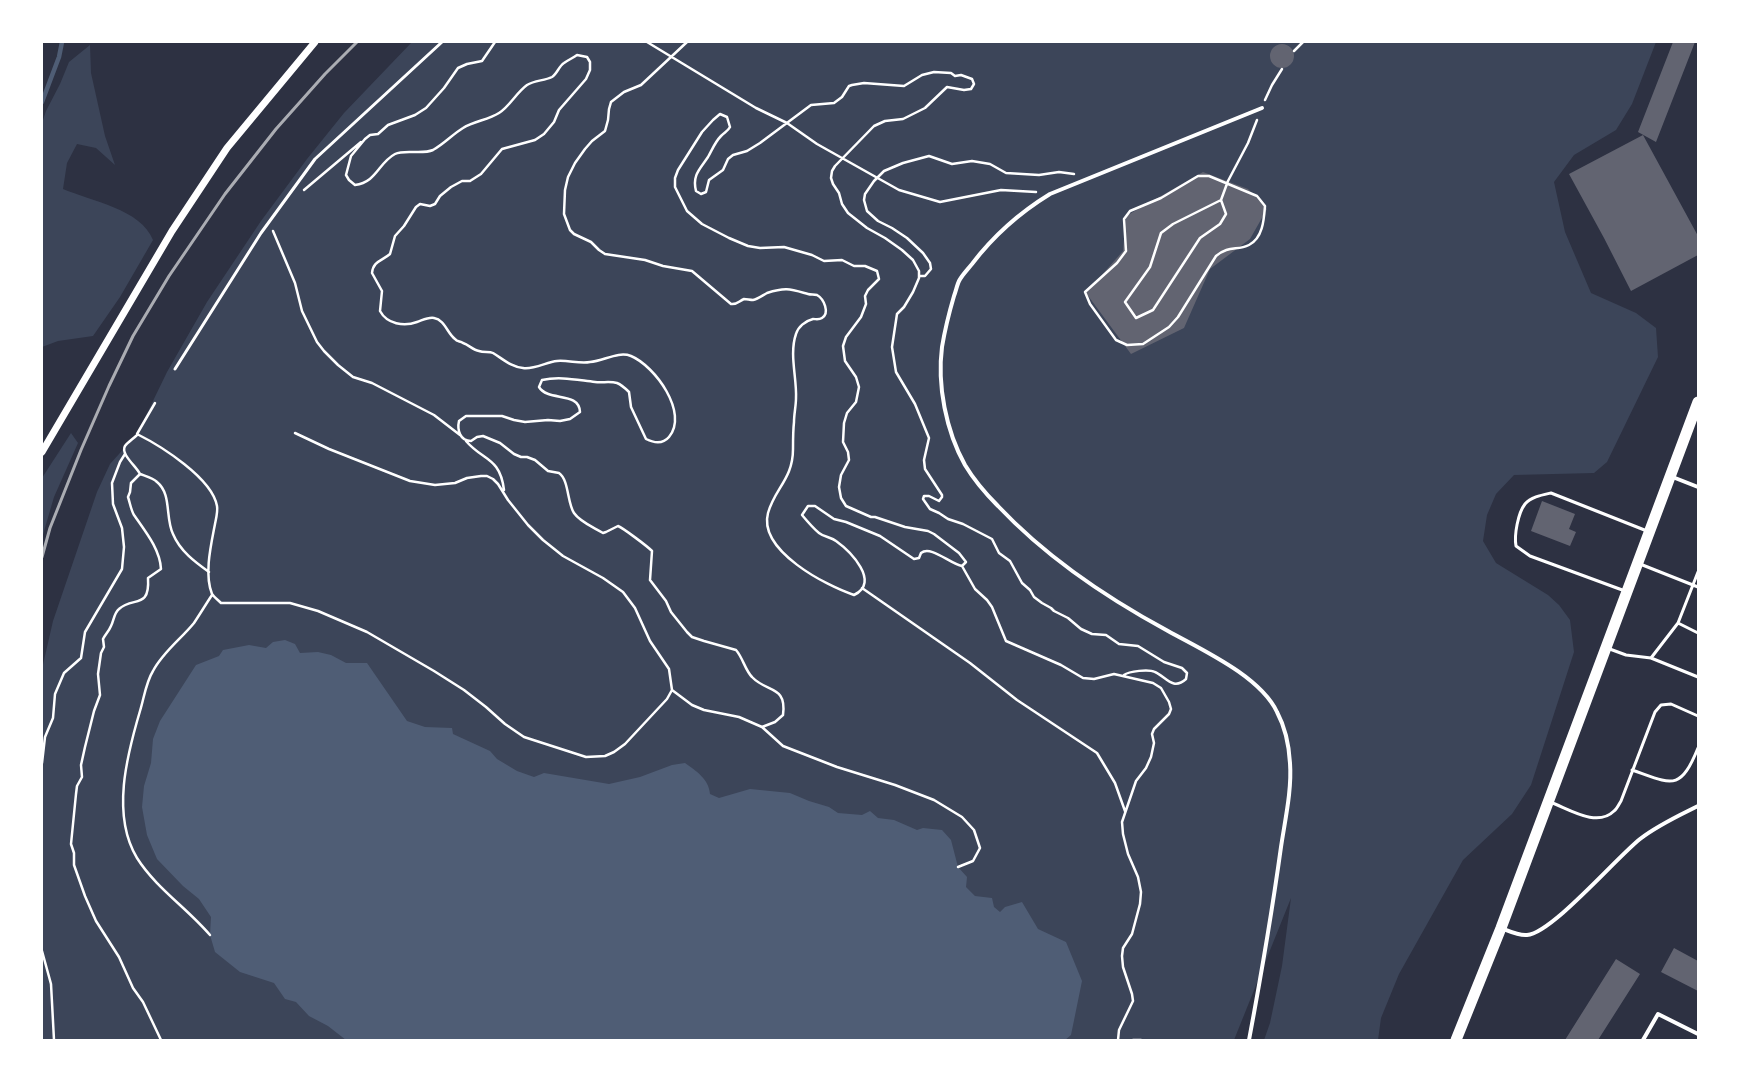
<!DOCTYPE html>
<html>
<head>
<meta charset="utf-8">
<style>
  body { margin:0 }
  #map { position:relative; width:1740px; height:1082px; overflow:hidden; background:#2d3142; font-family:Lora,serif }
  canvas { display:block }
  .frame { position:absolute; inset:0; border:43px solid #fff; pointer-events:none }
</style>
</head>
<body>
<div id="map">
<canvas width="1740" height="1082"></canvas>
<div class="frame"></div>
</div>
<script>
const ctx = document.querySelector('canvas').getContext('2d');
ctx.lineJoin = 'round';
function fill(path, color) {
  ctx.fillStyle = color;
  ctx.fill(path, 'evenodd');
}
function strokePath(path, color, width, dash) {
  ctx.strokeStyle = color;
  ctx.lineWidth = width;
  ctx.lineCap = dash ? 'butt' : 'round';
  ctx.setLineDash(dash || []);
  ctx.stroke(path);
}
fill(new Path2D(`
  M412,42h1244l-24,62 -16,26 -42,25 -20,27 11,50 26,61 45,20 20,15 2,29 -51,105 -13,11 -80,2 -18,19 -9,21 -4,26 13,22 52,32 11,10 11,15 4,32 -43,133 -19,29 -49,46 -64,114 -18,44 -3,22h-114l6,-17 12,-57 9,-68 -57,142h-1192v-371l11,-48 44,-129 13,-28 27,-30 30,-62 40,-70 54,-81 46,-62 37,-46z
  M90,45l1,28 14,63 10,29 -19,-17 -19,-4 -10,19 -4,26c28,12 78,20 90,51l-33,57 -27,39 -35,5 -16,6v-224l4,-12 14,-27 9,-22z
  M71,433l7,10 -24,54 -12,41v-60z`), '#3c4559');
fill(new Path2D(`
  M285,640l10,4 5,9 18,-1 13,3 15,8h21l40,58 18,6 27,1 1,6 37,17 7,8 20,12 17,6 10,-4 65,11 31,-7 32,-12 13,-2c11,8 24,16 25,31l9,4 31,-9 40,4 19,8 20,6 9,6 24,2 8,-4 8,7 16,2 23,10 6,-2 19,2 9,10 7,27 9,10 -1,10 9,9 17,2 2,9 6,5 5,-5 17,-5 16,27 28,13 16,39 -11,54 -6,5h-719l-18,-14 -19,-10 -13,-14 -11,-3 -11,-16 -34,-11 -25,-20 -5,-17 1,-18 -12,-18 -16,-13 -26,-27 -10,-24 -5,-28 2,-21 7,-23 2,-24 7,-18 36,-56 23,-9 4,-6 26,-5 17,3 7,-6z`), '#4f5d75');
strokePath(new Path2D(`
  M42,102l17,-45 3,-15`), '#4f5d75', 4.5);
fill(new Path2D(`
  M1673,42h22l-39,100 -18,-10z
  M1270 56a12 12 0 1 1 24 0a12 12 0 1 1-24 0Z
  M1643,135l55,101v19l-67,36 -27,-53 -35,-64z
  M1203,172l45,17 19,20 -17,30 -40,30 -26,59 -53,26 -45,-61 37,-42 3,-35z
  M1542,501l33,13 -6,15 7,3 -6,14 -39,-15z
  M1674,948l24,13v30l-37,-19z
  M1616,959l24,15 -42,66h-33z`), '#626471');
strokePath(new Path2D(`
  M495,42l-13,19 -15,3 -9,4 -14,20 -18,20 -11,7 -27,10 -10,9 -8,1 -5,4 -14,17 -5,19 3,5 6,5c22,-3 23,-22 40,-31 10,-5 27,1 38,-4 11,-6 20,-16 30,-22 11,-7 25,-8 36,-15 11,-7 17,-20 28,-28 8,-5 17,-4 25,-8 5,-3 7,-11 12,-14 4,-3 9,-5 13,-8l10,2 3,5v8l-4,9 -27,31 -5,12 -10,12 -9,6 -33,9 -21,25 -11,7h-8l-11,6 -11,9 -5,8 -5,2 -10,-2 -4,3 -12,19 -9,10 -5,18c-8,7 -17,7 -18,19l10,18 -2,20c7,13 24,16 37,11 6,-2 11,-5 17,-4 11,2 13,15 21,21 2,3 5,2 8,4 6,2 10,7 16,8 5,2 10,0 14,2 10,6 18,14 30,15 10,2 24,-6 34,-7 11,-1 23,3 33,1 14,-1 28,-11 41,-6 24,10 58,57 38,81 -6,7 -15,6 -23,2l-15,-32 -2,-15c-3,-3 -7,-7 -12,-9 -7,-2 -15,0 -22,-1 -18,-2 -35,-6 -53,-2l-3,7c9,15 40,4 41,25l-10,7 -10,2 -12,-1 -23,2 -11,-2 -12,-4h-36l-7,5c-2,9 1,20 12,20l6,-4 6,-1 17,7 14,11 7,3h6l8,3 13,11 11,2c10,7 8,29 15,40 6,9 19,14 29,20l3,-1 12,-6c5,2 29,20 34,25l-2,29 16,21 5,11 16,20 5,5 12,4 32,9c7,8 9,20 16,27 15,16 35,8 31,38l-8,7 -13,5 -23,-10 -35,-7 -12,-5 -20,-15
  M647,42l109,66 31,15 30,21 82,46 41,12 61,-12 35,2
  M687,42l-46,43 -17,7 -13,10 -2,7 -1,11 -3,11 -13,10 -7,8 -10,14 -7,14 -3,13 -1,24 6,16 4,4 17,8 8,8 6,4 40,6 18,6 29,5 39,33c6,1 8,-3 13,-5 3,0 6,1 9,1 5,-1 10,-5 14,-7 19,-6 23,-4 41,1 3,1 6,0 9,1 7,4 13,18 5,23 -3,2 -6,1 -9,1 -8,2 -15,8 -17,15 -7,20 1,44 0,64 0,8 -2,16 -2,24 -1,9 -1,18 -1,27 0,30 -18,39 -25,64 -10,38 59,73 86,82 27,-13 -4,-44 -18,-54 -5,-4 -12,-4 -17,-8 -6,-5 -12,-12 -17,-18l6,-9h7l19,13 12,3 34,14 34,23 5,-1 2,-5c10,-8 29,11 41,13l13,23 12,11 5,7 14,34 55,24 22,13 11,1 20,-5 39,9 8,5 8,14 2,7 -2,5 -15,15 -2,5 2,9 -3,14 -5,11 -10,13 -14,41 1,12 5,20 10,23 3,15 -1,12 -8,30 -9,14 -1,8 1,11 9,27 1,7 -14,29 -1,10
  M1294,51l9,-9
  M1265,100l7,-15 10,-16
  M1198,176h11l48,20 8,10c-1,13 -2,32 -16,39 -12,6 -20,0 -33,11l-38,61 -9,10 -26,17 -16,1 -11,-5 -26,-36 -5,-12 32,-29 9,-12 -2,-32 6,-8 31,-13z
  M304,190l57,-48
  M1221,200l-48,24 -12,9 -11,34 -25,35 11,16 17,-8 47,-72 20,-14 6,-10 -5,-14 7,-19 20,-38 9,-23
  M273,231l22,52 7,28 15,31 7,9 14,14 15,12 19,6 62,32 26,20
  M919,276h6l6,-7 -1,-6 -7,-10 -16,-15 -15,-10 -14,-7 -11,-10 -3,-11 1,-6 9,-13 10,-10 19,-8 26,-7 23,8 20,-3 18,3 16,9 33,2 20,-3 15,2
  M155,403l-18,31c24,12 75,44 80,72 1,5 -1,13 -2,18 -4,21 -11,50 -3,70 2,3 6,6 9,9h69l28,8 49,21 67,39 30,19 22,17 19,17 19,13 62,20 19,-1 9,-4 11,-8 42,-45 5,-9 -3,-21 -19,-28 -15,-33 -12,-16 -20,-14 -40,-22 -20,-16 -15,-15 -20,-25 -10,-16 -5,-5 -6,-3h-6l-14,2 -12,5 -20,2 -25,-4 -81,-32 -34,-16
  M137,435c-4,4 -9,7 -12,11 -5,8 12,21 15,28l-9,9 -1,9 -2,5c2,6 3,13 6,18 11,16 26,34 27,54l-13,9c2,32 -15,18 -29,31 -5,4 -5,11 -8,17 -2,5 -6,9 -8,13l1,8 -3,6 -3,21 2,21 -6,16 -9,36 -4,18 1,12 -5,9 -1,8 -5,50 3,9v12l11,31 11,25 23,36 14,31 10,14 18,38
  M466,441c17,20 34,16 38,49
  M140,474c5,2 13,4 17,8 15,12 8,36 16,52 7,17 22,28 36,38
  M962,566l4,-4 -7,-9 -25,-19 -6,-3 -23,-4 -30,-10h-4l-25,-11 -5,-8 -2,-11 2,-12 8,-15 -1,-8 -5,-10 1,-19 3,-10 9,-11 3,-15 -3,-10 -11,-16 -2,-15 3,-9 15,-20 5,-13 -1,-8 3,-6 11,-11 -2,-8 -12,-5h-11l-12,-6 -18,1 -12,-6 -28,-8 -24,1 -12,-2 -19,-8 -27,-14 -15,-13 -12,-24v-9l3,-8 24,-38 11,-12 7,-6 7,3 3,10c-2,4 -5,5 -9,9 -6,6 -9,14 -13,21 -8,12 -16,18 -12,34l5,3 5,-2 3,-12 14,-10 5,-11 5,-4 14,-4 13,-8 51,-38 23,-2 8,-6 7,-11 3,-1 12,-2 40,3 18,-11 12,-3 17,1 4,3 6,-1 11,4 2,5 -3,5 -7,1 -17,-3 -22,21 -22,11 -18,2 -11,5 -39,40 -3,5 -1,7 2,6 6,9 3,11 6,9 19,15 18,10 17,12 11,10 6,11v7l-6,14 -9,15 -7,7 -5,33 4,25 19,32 14,34 -5,22 1,9 17,26v2l-3,4 -10,-5h-5l-1,3 7,10 9,4 9,6 15,5 29,15 7,14 11,8 12,22 8,7 4,7 8,6 9,5 3,3 14,7 13,11 11,5 14,1 13,9 19,2 26,16 18,6 5,5 -1,6c-13,12 -20,-2 -31,-7 -6,-3 -26,-1 -31,3
  M862,588l108,75 47,37 80,53 18,30 10,28
  M762,727l21,19 54,21 58,18 39,15 28,17 12,13 6,18 -7,13 -15,6
  M42,763l3,-26 8,-19 2,-24 9,-21 17,-15 4,-26 37,-63 2,-22 -2,-19 -9,-24 -1,-21 8,-21 5,-8
  M210,935c-23,-27 -54,-47 -73,-77 -26,-43 -10,-103 3,-147 4,-13 6,-29 13,-40 10,-19 28,-32 41,-48 6,-9 12,-19 18,-28
  M42,951l9,33 3,56
  M1133,1040h8`), '#fff', 2.5);
strokePath(new Path2D(`
  M175,369l86,-136 54,-74 127,-117
  M1640,564l58,23
  M1625,591l-95,-35 -14,-10c-2,-11 2,-33 9,-42 6,-7 17,-9 26,-11l96,38
  M1678,623l20,10
  M1607,648l19,7 25,3 27,-35 20,-51
  M1651,658l47,19
  M1632,770c40,14 48,22 66,-22
  M1550,802c19,7 47,26 64,9 3,-2 5,-7 7,-10l34,-89 6,-7 10,-1 27,12`), '#fff', 3);
strokePath(new Path2D(`
  M1670,476l28,11
  M1501,928c8,3 18,8 26,7 25,-2 89,-77 113,-96 18,-14 38,-23 58,-33
  M1249,1040c12,-64 23,-128 32,-193 4,-27 11,-57 9,-84 -1,-18 -5,-36 -13,-51 -17,-36 -75,-62 -109,-81 -63,-34 -121,-73 -170,-125 -12,-12 -24,-26 -33,-41 -19,-34 -28,-80 -23,-118 3,-18 7,-34 12,-51 2,-5 3,-11 5,-15 3,-6 9,-12 13,-17 22,-29 47,-51 78,-70l212,-86
  M1643,1040l15,-26 40,20`), '#fff', 4);
strokePath(new Path2D(`
  M42,452l130,-221 55,-83 88,-106`), '#fff', 7);
strokePath(new Path2D(`
  M1456,1040l45,-112 197,-526`), '#fff', 11);
strokePath(new Path2D(`
  M42,557l8,-29 31,-78 28,-64 24,-50 36,-60 56,-82 51,-65 49,-55 32,-32`), '#abadb3', 3);
</script>
</body>
</html>
